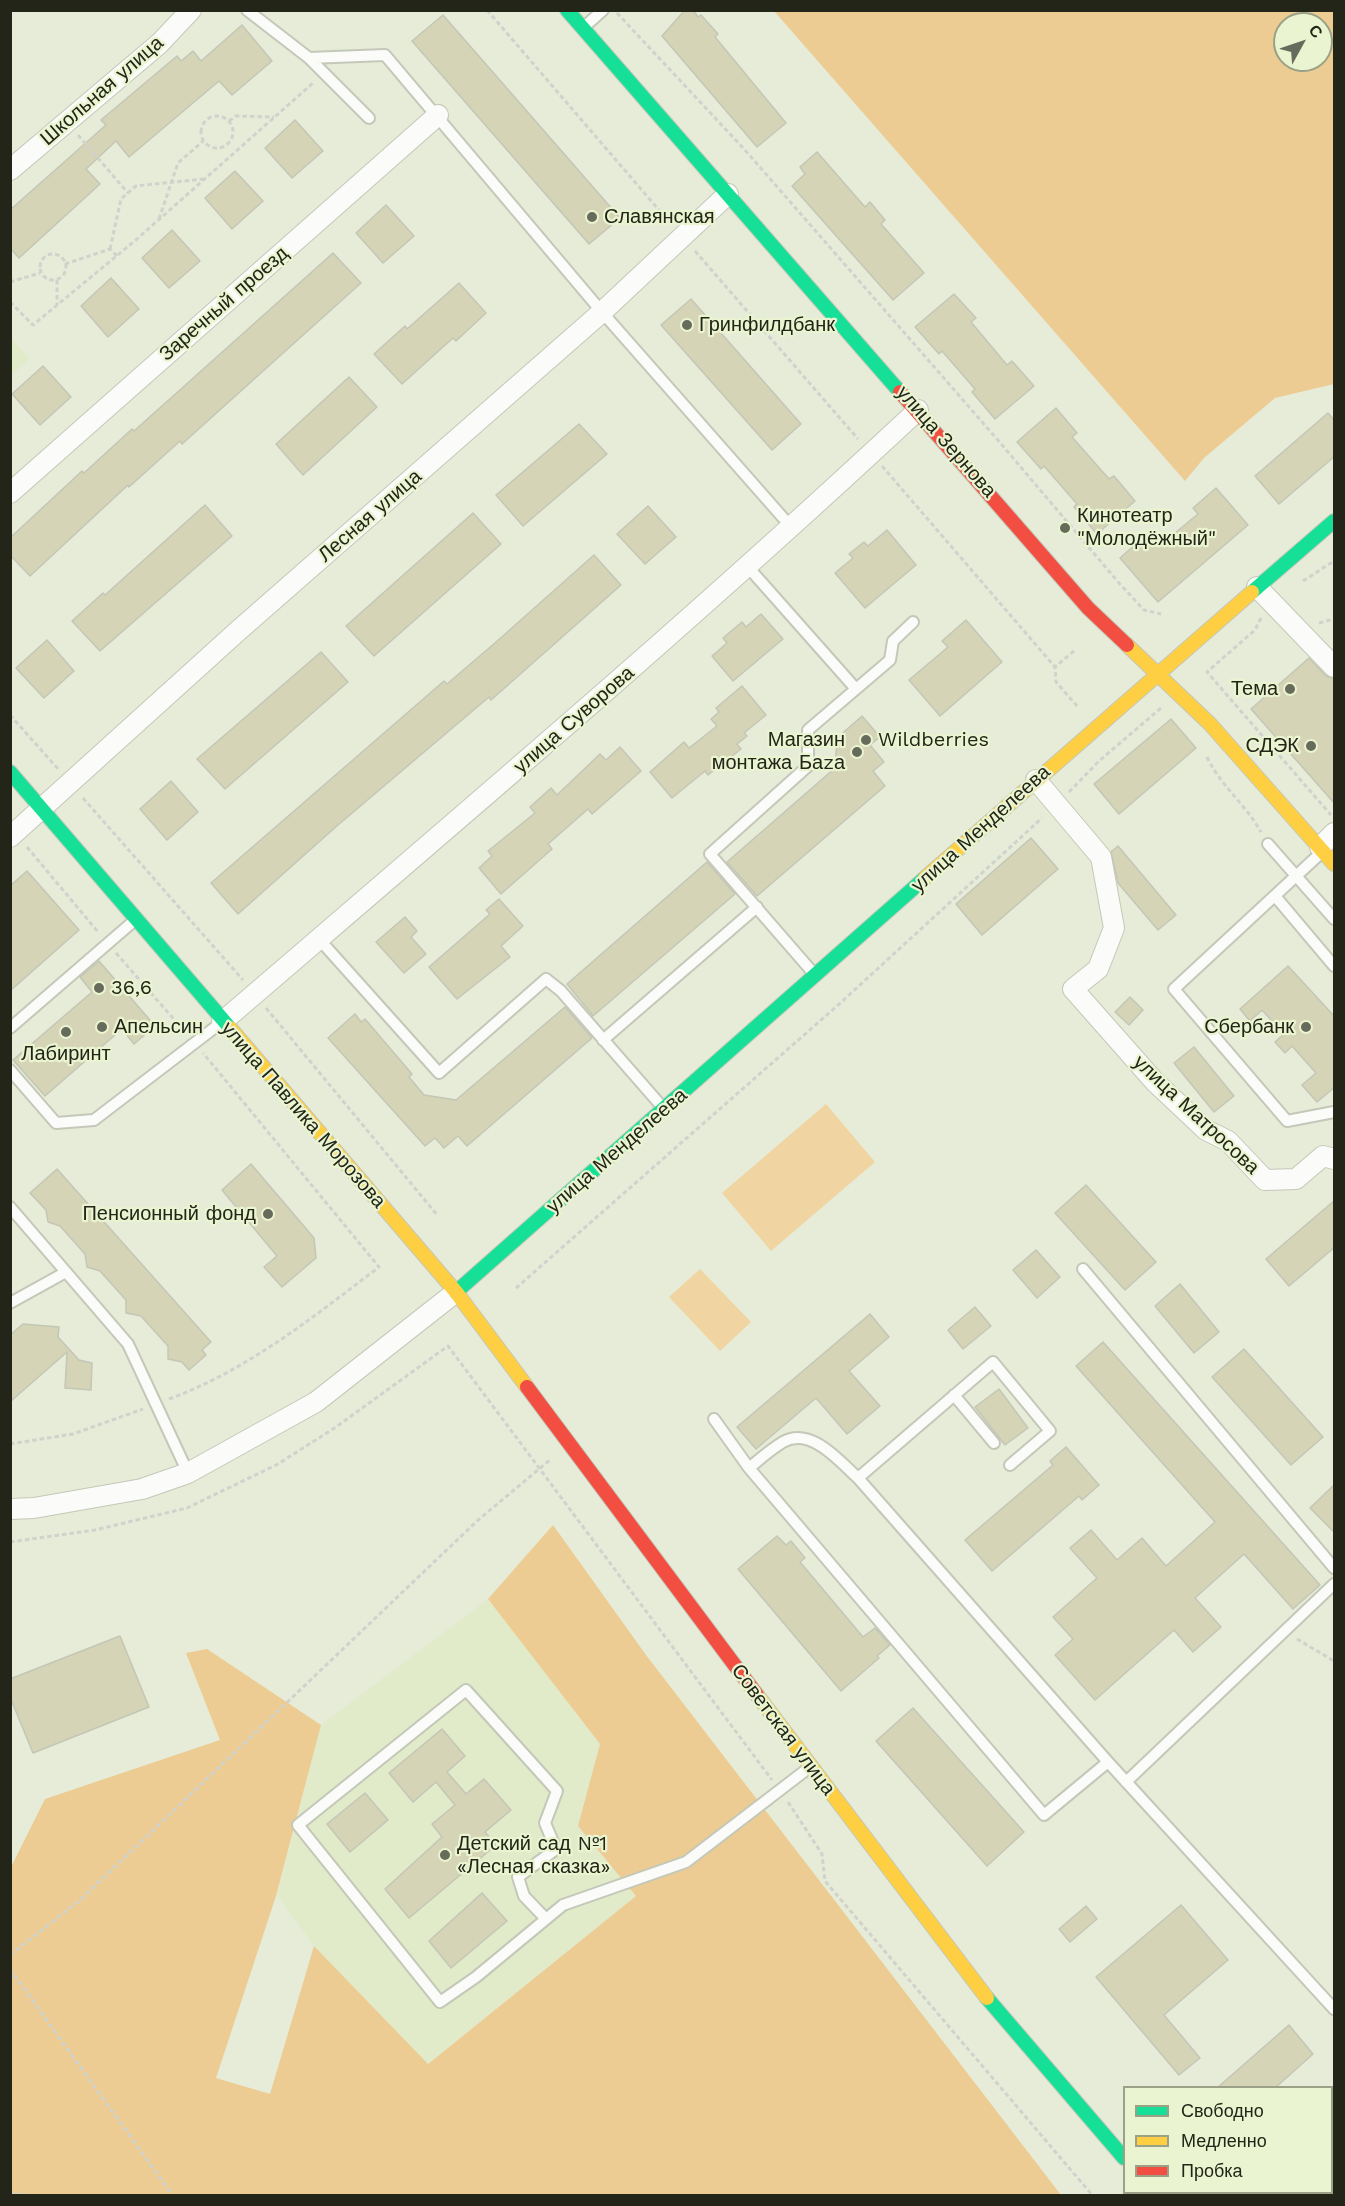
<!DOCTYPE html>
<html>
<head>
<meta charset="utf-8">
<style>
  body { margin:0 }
  #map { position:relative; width:1345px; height:2206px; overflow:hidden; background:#e6ecd8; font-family:"Work Sans",sans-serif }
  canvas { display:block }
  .frame { position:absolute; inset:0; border:12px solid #222518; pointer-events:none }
  .legend { position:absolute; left:1123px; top:2086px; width:210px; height:108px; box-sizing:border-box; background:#eaf4d0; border:2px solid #9aa186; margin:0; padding:8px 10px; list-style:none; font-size:18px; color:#222518 }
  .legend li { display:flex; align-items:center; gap:12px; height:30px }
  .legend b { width:30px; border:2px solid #9aa186 }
  .north { position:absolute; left:1273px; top:12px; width:60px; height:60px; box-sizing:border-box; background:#eaf4d0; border:2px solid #9aa186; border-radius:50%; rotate:50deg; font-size:16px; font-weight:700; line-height:24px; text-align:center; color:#222518 }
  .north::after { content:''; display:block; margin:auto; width:21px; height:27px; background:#676b5b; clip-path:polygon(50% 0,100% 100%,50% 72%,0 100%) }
</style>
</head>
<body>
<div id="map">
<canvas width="1345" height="2206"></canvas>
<div class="frame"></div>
<ul class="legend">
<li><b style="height:8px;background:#16e098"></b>Свободно</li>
<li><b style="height:8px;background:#ffcf43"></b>Медленно</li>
<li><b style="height:8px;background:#f24e42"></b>Пробка</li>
</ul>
<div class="north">С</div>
</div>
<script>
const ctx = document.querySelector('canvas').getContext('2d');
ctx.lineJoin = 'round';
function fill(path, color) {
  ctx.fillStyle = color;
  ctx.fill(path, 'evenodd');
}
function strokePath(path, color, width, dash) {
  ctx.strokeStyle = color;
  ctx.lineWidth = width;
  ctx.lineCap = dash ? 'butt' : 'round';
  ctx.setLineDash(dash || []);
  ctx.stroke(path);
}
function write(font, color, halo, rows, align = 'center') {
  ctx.font = font + ' "Work Sans",sans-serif';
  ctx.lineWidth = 4.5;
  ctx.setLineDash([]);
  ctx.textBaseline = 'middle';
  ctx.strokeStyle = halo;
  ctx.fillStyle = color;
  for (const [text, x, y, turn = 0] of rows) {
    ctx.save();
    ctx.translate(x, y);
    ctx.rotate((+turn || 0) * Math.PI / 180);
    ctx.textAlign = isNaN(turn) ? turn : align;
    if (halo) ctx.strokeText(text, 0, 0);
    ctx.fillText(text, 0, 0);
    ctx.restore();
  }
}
fill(new Path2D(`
  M10,337l19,22 -18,16h-1z
  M488,1599l112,145 -22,82 58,70 -209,168 -113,-118 -37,-50 44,-171z`), '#e1eac9');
fill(new Path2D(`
  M826,1104l49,58 -104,89 -49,-58z
  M700,1269l51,53 -31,29 -51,-54z`), '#f0d4a1');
fill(new Path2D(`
  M774,11h560v373l-59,14 -71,60 -19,23zM1285,24h36v36h-36z
  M553,1525l93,130 415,540h-1050l-1,-326 35,-70 175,-59 -34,-87 21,-4 114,76 -45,171 -60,182 54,16 44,-148 114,118 208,-168 -58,-70 22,-82 -112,-145z`), '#eccc93');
const building = new Path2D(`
  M685,10h8l5,7 3,-2 17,19 -3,3 71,86 -29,24 -95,-111z
  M443,15l177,203 -31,26 -177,-203z
  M242,25l30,36 -40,34 -13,-14 -90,76 -13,-16 -30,28 14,15 -81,74 -9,-10v-38l96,-85 -5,-5 76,-64 4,5 12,-10 8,10z
  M295,120l28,31 -31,27 -27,-30z
  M817,152l48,55 5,-5 15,18 -4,4 43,49 -31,27 -101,-114 13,-12 -5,-7z
  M235,171l28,30 -31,28 -27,-31z
  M386,205l28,31 -31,27 -27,-30z
  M172,230l28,31 -31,27 -27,-30z
  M333,253l28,30 -179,161 -2,-3 -51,46 -1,-2 -98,91 -20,-21v-17l72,-67 2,2 48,-44 2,2z
  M111,278l28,31 -31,28 -27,-31z
  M459,283l27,30 -30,28 -3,-3 -51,46 -28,-30 31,-28 2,3z
  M954,294l22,24 -5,4 36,43 5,-4 22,25 -39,33 -23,-27 3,-3 -33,-38 -3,3 -24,-27z
  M691,299l110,125 -29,26 -111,-125z
  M43,366l28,31 -31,28 -28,-31z
  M349,377l28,30 -74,68 -27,-31z
  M1056,408l21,25 -5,4 37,42 5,-3 21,25 -38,33 -23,-27 3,-3 -33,-38 -3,3 -24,-27z
  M1328,413l7,8v35l-56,48 -24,-28z
  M579,424l28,30 -84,72 -27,-31z
  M1216,488l32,37 -90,77 -38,-44 32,-28 11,13 35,-29 -5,-6z
  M205,505l27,31 -132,115 -28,-30 31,-28 2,2z
  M648,506l28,31 -31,27 -28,-30z
  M473,513l28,31 -127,112 -28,-30z
  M887,530l29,35 -51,43 -30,-35 18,-15 -4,-4 15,-12 4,4z
  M594,555l27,30 -130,115 -2,-3 -151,128 -100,89 -27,-31 233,-202 3,3 48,-41z
  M761,614l22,25 -50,42 -21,-25 15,-13 -4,-5 19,-16 4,5z
  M966,620l36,42 -62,54 -31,-36 39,-33 -6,-6z
  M47,640l27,31 -30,27 -28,-30z
  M321,652l27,30 -123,107 -28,-30z
  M1309,658l17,18 9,3v125l-84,-95z
  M742,686l24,29 -22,18 3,3 -10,8 4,5 -33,26 -3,-4 -33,27 -22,-26 34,-30 5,6 28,-22 -6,-7 8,-7 -3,-4z
  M862,716l18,21 -10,8 14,17 -11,9 12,15 -128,110 -30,-34 108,-94 2,-30z
  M1171,719l25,29 -77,66 -25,-30z
  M620,747l21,24 -49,43 -4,-5 -40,35 4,5 -51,45 -22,-26 13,-12 -4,-5 47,-38 -5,-6 21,-19 6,7 43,-41 6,6z
  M171,781l27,31 -31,28 -27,-31z
  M1031,838l27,31 -76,66 -26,-31z
  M1118,846l58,69 -18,15 -40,-47 -7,-31z
  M707,862l28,32 -142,122 -26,-32z
  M27,871l52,59 -69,61v-105z
  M499,899l24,27 -22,20 9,11 -53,42 -28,-32 61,-53 -4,-4z
  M405,917l12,14 -6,6 15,17 -22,19 -28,-31z
  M99,961l56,65 -21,18 -12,-15 -77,67 -32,-36 79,-68 -12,-15z
  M1288,966l47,51v70l-18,15 -15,-17 14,-12 -24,-27 -7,7 -10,-11 9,-8 -22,-24 -12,11 -10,-12z
  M1130,997l13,13 -14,15 -14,-13z
  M565,1007l27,31 -125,108 -9,-10 -14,12 -9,-10 -10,8 -97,-108 27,-24 6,8 4,-3 47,55 -3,3 15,18 32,5z
  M1194,1047l40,49 -20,16 -40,-49z
  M251,1164l63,74 2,20 -34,29 -18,-20 13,-11 -55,-66z
  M57,1169l154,173 -9,8 4,5 -17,15 -7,-8 -14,-3v-13l-27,-30 -15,-3v-13l-26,-29 -13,-4 -2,-13 -25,-28 -12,-4 -2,-12 -16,-17z
  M1086,1185l70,77 -31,28 -70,-77z
  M1335,1200v47l-46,39 -23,-27z
  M1036,1250l24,27 -23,21 -24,-28z
  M1180,1284l39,48 -25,21 -39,-47z
  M975,1307l16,19 -28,23 -15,-19z
  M870,1314l19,23 -40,34 31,35 -33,28 -31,-36 -60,51 -19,-22z
  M23,1324l36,3 -1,10 21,23 13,3 -1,27 -26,-2 2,-36 -57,50v-67z
  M1103,1342l217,243 -27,24 -49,-55 -49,44 26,29 -28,25 -19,-22 -79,70 -40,-45 18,-16 -20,-22 44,-39 -27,-30 21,-18 26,30 25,-22 24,28 49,-44 -139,-156z
  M1244,1349l79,88 -32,28 -79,-88z
  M999,1389l29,39 -23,17 -30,-38z
  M1066,1447l33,38 -17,15 -3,-4 -87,75 -27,-31 88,-75 -3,-4z
  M1335,1484v49l-25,-25z
  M777,1536l9,9 5,-4 14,17 -5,4 63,75 12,-9 15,17 -13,11 2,2 -38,33 -103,-122z
  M120,1636l29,71 -116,46 -23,-56v-18z
  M913,1708l111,124 -37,34 -111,-125z
  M442,1729l23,27 -18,16 19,22 18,-15 27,31 -26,22 11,13 -87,73 -24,-29 57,-52 -10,-13 23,-19 -19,-23 -23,20 -24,-29z
  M365,1793l23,27 -38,32 -23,-28z
  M482,1893l25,28 -56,47 -22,-27z
  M1181,1905l47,55 -64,55 36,43 -21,17 -83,-98z
  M1086,1906l11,13 -27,23 -11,-13z
  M1289,2025l24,29 -38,34h-58z`);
fill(building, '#d6d4b6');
strokePath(building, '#c4c6b6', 1.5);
const lane = new Path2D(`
  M247,10l62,48 76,-3 217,257 190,216
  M583,28l20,-18
  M309,58l60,60
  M748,567l108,122 -48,41v36l-98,88 105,121
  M856,689l34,-29 3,-19 20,-19
  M1268,844l66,75
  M1323,851l-149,138 113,132 47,-9
  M1275,896l59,70
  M319,939l120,134 107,-94 15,12 103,118
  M10,1028l125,-108
  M603,1040l154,-133
  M10,1070l46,53 38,-3 128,-98
  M10,1207l118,137 60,129
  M1083,1269l251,299
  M10,1303l56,-31
  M954,1395l40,48
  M714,1419l35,49c11,-9 22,-19 34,-26 28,-16 57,20 75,36l250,284 226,247
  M749,1468l295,347 64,-53
  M858,1478l135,-116 57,69 -40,34
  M1126,1782l208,-198
  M546,1919l-22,-23 -6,-19 38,-28 -11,-26 12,-32 -91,-101 -168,135 142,177 36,-25 87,-72 123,-43 124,-95`);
const street = new Path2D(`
  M10,170l150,-127 31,-33
  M10,493l428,-378
  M1257,587l77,80
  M1036,780l65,77 13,71 -16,41 -25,20 82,93 51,48 22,11 37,39 31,-1 27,-23 11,3
  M10,837l229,-207 363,-318 126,-118
  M1320,847l14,-14
  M222,1022c234,-201 470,-401 696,-612
  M10,1509l24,-1 108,-19 46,-16 128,-71 140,-110`);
const fast = new Path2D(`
  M567,10l333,382
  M1252,592l82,-71
  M10,772l220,256
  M456,1292l469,-414
  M987,1998l137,160`);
const slow = new Path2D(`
  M1127,645l83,79 124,140
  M925,878l327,-286
  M230,1028l226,264 71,95
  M757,1695l230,303
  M1154,2192l2,4`);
const jam = new Path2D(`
  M900,392l188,216 39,37
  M527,1387l230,308`);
strokePath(lane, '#c3c8b8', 14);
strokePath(street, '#c3c8b8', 22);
strokePath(fast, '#c3c8b8', 16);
strokePath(slow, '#c3c8b8', 16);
strokePath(jam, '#c3c8b8', 16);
strokePath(new Path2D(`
  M487,10l184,214
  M617,13l128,137 252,289 122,144 25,27 17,4
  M201 132a16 16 0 1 1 32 0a16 16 0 1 1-32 0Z
  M229,121l7,-5 38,1
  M78,135l50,58
  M159,219l19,-56 25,-22
  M110,249l11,-50 15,-13 67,-7
  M695,251l163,188
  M40 267a13 13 0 1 1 26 0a13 13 0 1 1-26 0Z
  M65,264l45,-15 7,7
  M57,280v25
  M10,282l30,-9
  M10,302l23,23 104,-86 176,-156
  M882,466l173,201
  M1303,581l31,-20
  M1261,618l-6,12 -48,42 124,143
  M1319,623l15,-4
  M1074,651l-19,16 1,15 21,24
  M10,715l49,55
  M1207,757c13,28 39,48 54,75
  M1069,792l30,-31 62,-53
  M83,798l160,182
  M27,847l71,85
  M116,953l69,79
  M266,1008l172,208
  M516,1288l321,-282 205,-188
  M169,1399c79,-29 144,-82 210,-132l-176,-214
  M10,1444l63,-10 70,-25
  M10,1542l85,-12 92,-22 91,-44 58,-37 112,-81 324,434
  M1297,1639l37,22
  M788,1802l34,52 3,27 268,315
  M10,1955l70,-55 397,-379 74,-62
  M10,1969l163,227
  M10,2193l22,3`), '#d0d2cc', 3, [4.5, 3]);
strokePath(lane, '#fbfcf9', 10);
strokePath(street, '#fbfcf9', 20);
strokePath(fast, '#16e098', 14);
strokePath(slow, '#ffcf43', 14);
strokePath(jam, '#f24e42', 14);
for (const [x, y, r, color] of [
  [592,217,6,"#676b5b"],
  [687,325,6,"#676b5b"],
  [1065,528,6,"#676b5b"],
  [1290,689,6,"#676b5b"],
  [866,740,6,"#676b5b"],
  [1311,746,6,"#676b5b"],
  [857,752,6,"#676b5b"],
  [99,988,6,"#676b5b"],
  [102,1027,6,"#676b5b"],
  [1306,1027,6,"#676b5b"],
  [66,1032,6,"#676b5b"],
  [268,1214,6,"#676b5b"],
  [445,1855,6,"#676b5b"]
]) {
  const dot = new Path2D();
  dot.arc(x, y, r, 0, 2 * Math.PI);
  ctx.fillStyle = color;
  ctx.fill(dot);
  strokePath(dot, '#eaf4d0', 2);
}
write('20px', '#222518', '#eaf4d0', [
  ["Школьная улица",102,91,-41],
  ["Заречный проезд",224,304,-41],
  ["улица Зернова",946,442,49],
  ["Лесная улица",370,516,-41],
  ["улица Суворова",574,720,-41],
  ["улица Менделеева",981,829,-42],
  ["улица Павлика Морозова",303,1115,49],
  ["улица Матросова",1196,1115,43],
  ["улица Менделеева",617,1151,-41],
  ["Советская улица",783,1730,53]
]);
write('20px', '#222518', '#eaf4d0', [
  ["Славянская",604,217],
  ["Гринфилдбанк",699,325],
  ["Кинотеатр",1077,516],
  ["\"Молодёжный\"",1077,539],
  ["Тема",1278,689,"right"],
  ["Магазин",845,740,"right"],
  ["монтажа Баzа",845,763,"right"],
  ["Wildberries",878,740],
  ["СДЭК",1299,746,"right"],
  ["36,6",111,988],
  ["Апельсин",114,1027],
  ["Сбербанк",1294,1027,"right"],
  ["Лабиринт",66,1054,"center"],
  ["Пенсионный фонд",256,1214,"right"],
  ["Детский сад №1",457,1844],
  ["«Лесная сказка»",457,1867]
], 'left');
</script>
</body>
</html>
